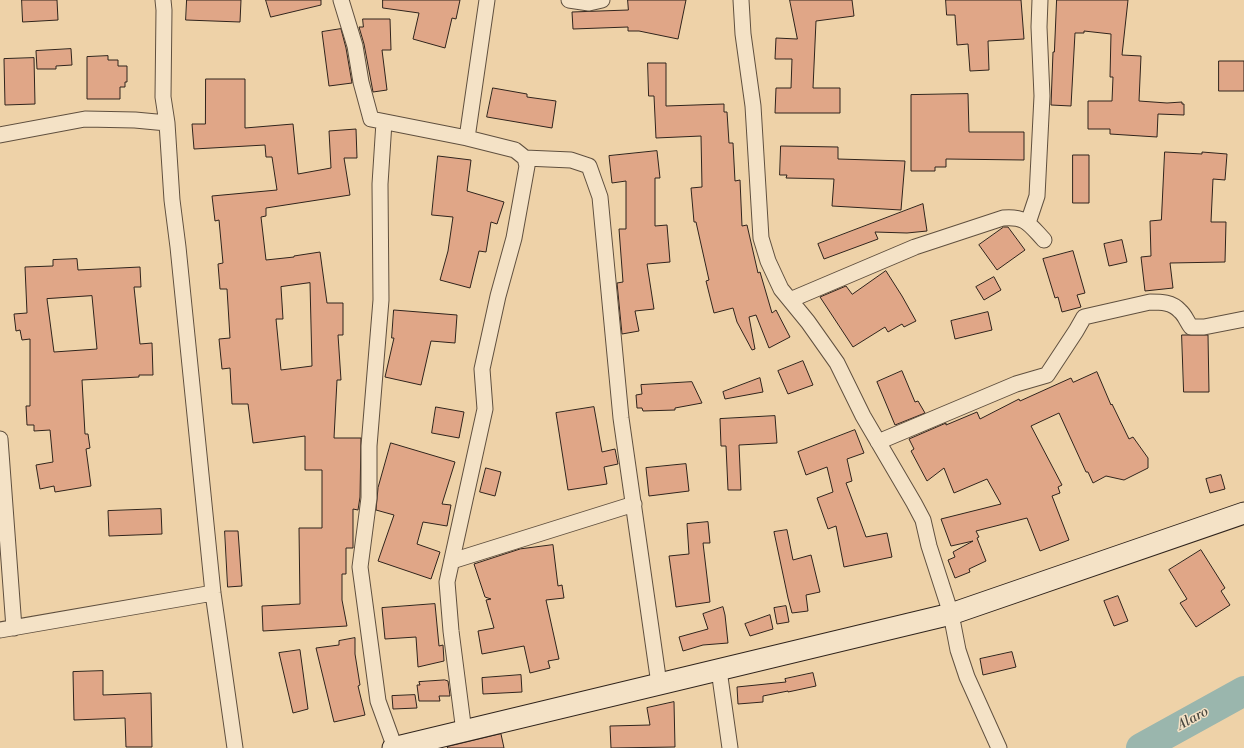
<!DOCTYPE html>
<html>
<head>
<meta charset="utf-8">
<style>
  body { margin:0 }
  canvas { display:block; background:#eed2a8 }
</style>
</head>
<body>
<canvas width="1244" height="748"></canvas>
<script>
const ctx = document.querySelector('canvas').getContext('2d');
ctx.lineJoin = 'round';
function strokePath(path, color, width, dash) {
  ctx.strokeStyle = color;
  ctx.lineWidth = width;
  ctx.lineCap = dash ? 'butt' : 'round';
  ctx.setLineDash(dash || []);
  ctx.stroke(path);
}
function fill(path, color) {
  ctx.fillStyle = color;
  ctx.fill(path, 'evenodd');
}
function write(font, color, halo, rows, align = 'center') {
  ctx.font = font + ' "Libre Bodoni",serif';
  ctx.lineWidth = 3;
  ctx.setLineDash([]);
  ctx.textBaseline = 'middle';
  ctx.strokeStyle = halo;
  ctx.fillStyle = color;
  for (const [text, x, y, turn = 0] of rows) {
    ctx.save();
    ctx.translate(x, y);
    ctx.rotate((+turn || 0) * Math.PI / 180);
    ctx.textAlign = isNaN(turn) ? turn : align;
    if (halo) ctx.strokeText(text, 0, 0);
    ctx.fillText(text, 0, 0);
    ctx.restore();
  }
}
strokePath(new Path2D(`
  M1141,748l103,-57`), '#9ab6ad', 30);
const building = new Path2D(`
  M22,0h35l1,20 -35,2z
  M187,0h54l-1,22 -54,-2z
  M266,0h55v5l-50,12z
  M383,0h77l-4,19 -4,-1 -7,30 -32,-9 6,-26 -36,-5z
  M628,0h58l-8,39 -39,-8h-11v-4l-55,2 -1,-17 56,-2z
  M790,0h62l2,16 -38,5 -3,67h27v25h-65l1,-25h15l1,-29h-17l1,-21 21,1z
  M946,0h75l3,39 -36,2 1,29 -19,1 -2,-27 -11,1 -2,-30h-8z
  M1057,0h71l-6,55 19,1 -2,45 28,2 15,-1v2h2v11l-26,-1 -1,23 -47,-3v-5h-22v-28h24l1,-24h-3l1,-43 -27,-3v2h-9l-4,73 -20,-1 2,-53h1z
  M363,19h27l1,31h-9l5,40 -14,2 -9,-48 -5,-17h4z
  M341,29l5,19 6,35 -23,3 -7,-54z
  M71,49l1,16 -16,1v3h-19l-1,-18z
  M108,56v4h10v6h9v16h-2v5h-5v12h-33v-42z
  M34,58l1,46 -30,1 -1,-46z
  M1219,61h25v30h-25z
  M648,63h18v43l58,-2v8h3l2,31h4l2,38 5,-1 2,46 5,-1 11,48 2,-1 12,41 4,-3 14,27 -21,11 -13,-33 -7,2 6,32 -3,1 -15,-28 -4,-14 -19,5 -8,-32 3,-1 -13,-58h-2l-3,-34 11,-1 -1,-51 -45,2 -2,-42h-5z
  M206,79h39v49l48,-4 5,50 33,-6 -2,-37 27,-2 1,29h-13l6,37 -84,13v8l-5,1 5,43 28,-3v-1l26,-4 7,51h16v32h-5l3,45h-4l-3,58h27l-1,59 -2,13 -5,-1v39h-7v26h-4v26l5,26 -84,5 -1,-25 38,-2 -1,-76h23v-58h-17v-34l-52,7 -5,-39h-16l-2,-36 -8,1 -3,-30 11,-1 -3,-49h-7l-2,-25 5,-1 -4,-43 -4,1 -3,-25 65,-6 -5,-33h-6l-1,-12 -71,4 -2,-25h13zM310,283l2,83 -31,4 -5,-51h7l-2,-32z
  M493,88l34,6v3l29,4 -4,27 -65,-11z
  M968,94l1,38h55v28l-78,-1v8h-11v4h-24v-76z
  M781,146l57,1v12l67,2 -4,49 -69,-4 2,-27 -48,-1 1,-3h-7z
  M657,151l3,27h-5v48l12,-1 3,37 -23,2 7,45 -19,2 4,20 -17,3 -5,-51 6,-1 -4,-53h7v-48l-14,2 -3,-27z
  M1165,152l37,2v-2l25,2 -2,26 -12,-1 -2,43h15l-1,40 -55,1 3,25 -28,3 -4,-34 10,-1 -1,-35 11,-1z
  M1073,155h16v48h-16z
  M438,156l33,4 -4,31 37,11 -7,22 -6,-2 -5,30 -7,-1 -9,37 -30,-8 8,-29 5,-34 -21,-2z
  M923,204l4,27 -20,2 -32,-1 3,7 -54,20 -6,-15z
  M1004,227h4l17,23 -28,20 -18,-25z
  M1122,240l5,22 -18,4 -5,-22z
  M1073,251l12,42 -8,2 4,12 -19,5 -4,-15 -3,1 -12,-39z
  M77,259l1,11 62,-3 1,20h-7l6,57 12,-1 1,32h-14v2l-57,3 3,54h3l2,14 -4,1 5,37 -36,6 -1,-6 -14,3 -4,-24 17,-3 -3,-32 -16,1v-6h-7l-1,-19h4v-67l-8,1 -2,-10 -4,1 -2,-17 13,-1 -2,-46 28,-1v-6zM92,296l5,53 -43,3 -7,-53z
  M886,271l16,25 14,25 -12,6 -2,-3 -14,8 -3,-5 -32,20 -33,-50 26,-11 6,8z
  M994,277l7,13 -17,10 -8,-13z
  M394,310l63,5 -2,28 -24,-2 -10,44 -36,-8 9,-39h-2z
  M988,312l4,18 -37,9 -4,-18z
  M1182,335h26l1,57h-25z
  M803,361l10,24 -25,9 -10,-23z
  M902,371l13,31 3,-1 7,12 -30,12 -18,-43z
  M1097,372l14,33 1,-1 17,35 4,-2 15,21v10l-24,12 -18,-4 -13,7 -5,-11h-2l-27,-59 -28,13 31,59 -4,2 2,6 -8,3 17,44 -29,11 -13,-33 -51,13 3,6 -2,1 9,23 -17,8 1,3 -15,6 -7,-18 7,-3 -2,-5 20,-11 -22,5 -10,-27 60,-15 -14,-25 -33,14 -10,-25 -17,13 -16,-30 3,-2 -5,-10 37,-16v2l31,-13 3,7 39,-20 1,2 51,-23 2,4z
  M760,378l3,14 -38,7 -2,-7z
  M692,382l10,21 -27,5v2l-32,1 -1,-3h-5l-1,-13 6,-1 -1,-9z
  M436,407l28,5 -5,26 -27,-5z
  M594,407l8,45 13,-3 3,15 -14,3 3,17 -39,6 -12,-77z
  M775,416l2,27 -38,2 2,45h-13l-2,-44h-5l-1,-27z
  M855,430l9,23 -17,6 5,22 -6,2 20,54 21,-4 5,24 -48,10 -8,-41 -8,3 -11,-31 16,-6 -6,-25 -21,8 -8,-23z
  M391,443l64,19 -13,42 9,1 -4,21 -24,-4 -6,22 23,8 -9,27 -53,-18 16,-46 -18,-5 2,-22z
  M686,464l3,27 -40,5 -3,-28z
  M486,468l15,4 -6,24 -15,-4z
  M1221,475l4,14 -15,4 -4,-14z
  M161,509l1,25 -53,2 -1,-25z
  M708,522l2,21h-7l7,59 -34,5 -7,-51 20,-2 -2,-30z
  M787,530l6,30 18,-5 9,37 -14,3 2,16 -16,2 -4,-15 -14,-66z
  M225,531h13l4,55 -14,1z
  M553,545l5,41 4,-1 2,13 -18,2 13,59 -11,2 2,7 -20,5 -6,-27 -42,8 -4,-23 16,-3 -8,-28 5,-1 -6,-2 -11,-33 46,-15z
  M1201,550l24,38 -4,3 9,14 -34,22 -16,-24 7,-4 -18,-29z
  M1118,596l10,25 -14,5 -10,-25z
  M435,604l4,42 4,-1 1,16 -26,6 -2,-30 -31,2 -3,-31z
  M786,606l3,16 -12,2 -3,-16z
  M723,607l2,8 3,28 -25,2 -20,6 -4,-14 29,-8 -5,-15z
  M770,615l3,14 -23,7 -5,-12z
  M355,638v16l5,31 -2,1 7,29 -31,7 -18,-74 23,-3v-4z
  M300,650l8,59 -15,4 -14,-60z
  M1012,652l4,15 -33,8 -3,-16z
  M103,671v24l48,-2 1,54h-26l-1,-29 -51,2 -1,-48z
  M813,673l3,13 -28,6v-1l-25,5v6l-25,2 -1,-17 49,-5 -1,-3z
  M521,675l1,17 -39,2 -1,-16z
  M445,680l3,1 2,15h-11l1,5h-21l-2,-16h3l-1,-3z
  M415,695l2,13 -24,1 -1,-13z
  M674,702l1,45 -64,1 -1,-22 40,-1 -3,-17z
  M501,734l3,14h-56l-1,-1z`);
fill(building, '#e0a687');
strokePath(building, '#30241c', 1);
const street = new Path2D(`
  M163,0l1,10 -1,87 4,26 5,77 6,47 35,346 22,155
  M341,0l14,46 6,36 10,37 96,19 48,12 10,8 2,8 -13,72 -16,58 -16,73 3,40 -38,173 4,49 13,101
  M569,0l20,3 13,-3
  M741,0l2,34 10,72 8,132 7,23 13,28 27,33 29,41 26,53 51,87 9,17 6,26 22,68 7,36 9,27 32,71
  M384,122l-4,62 1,116 -12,146v52l-9,69 18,134 17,47
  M0,135l85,-16 50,1 32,3
  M467,138l20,-138
  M525,158l46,2 18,6 11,31 21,221 38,266
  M1028,223l9,-27 5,-100 -3,-69 1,-27
  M790,300l125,-53 88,-29c23,-2 26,6 41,22
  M0,439l14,189
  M878,442l138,-58 31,-9 29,-44 8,-14 66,-15c11,0 22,0 30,9 5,4 7,11 11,16h13l40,-8
  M452,561l182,-57
  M0,630l213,-37
  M719,670l11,78`);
const secondary = new Path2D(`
  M393,748l558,-134 293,-101`);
strokePath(street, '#60503f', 17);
strokePath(secondary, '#30241c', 23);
strokePath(street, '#f4e2c6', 15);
strokePath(secondary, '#f4e2c6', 21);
write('italic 14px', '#4a4840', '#f4e2c6', [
  ["Alaro",1193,719,-29]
]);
</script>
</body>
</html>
